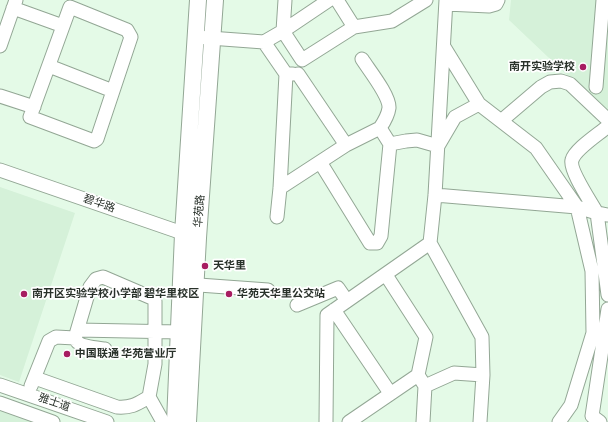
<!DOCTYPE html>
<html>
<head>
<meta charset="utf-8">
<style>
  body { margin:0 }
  canvas { display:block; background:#e4fae7 }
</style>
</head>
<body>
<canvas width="608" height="422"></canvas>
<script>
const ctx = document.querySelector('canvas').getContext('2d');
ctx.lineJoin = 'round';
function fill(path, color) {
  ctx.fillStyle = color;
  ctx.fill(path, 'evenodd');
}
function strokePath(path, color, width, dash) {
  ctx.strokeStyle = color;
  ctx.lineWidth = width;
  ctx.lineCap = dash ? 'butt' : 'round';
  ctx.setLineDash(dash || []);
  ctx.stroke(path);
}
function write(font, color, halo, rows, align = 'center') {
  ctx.font = font + ' Poppins,"Noto Sans SC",sans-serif';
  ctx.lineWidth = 3.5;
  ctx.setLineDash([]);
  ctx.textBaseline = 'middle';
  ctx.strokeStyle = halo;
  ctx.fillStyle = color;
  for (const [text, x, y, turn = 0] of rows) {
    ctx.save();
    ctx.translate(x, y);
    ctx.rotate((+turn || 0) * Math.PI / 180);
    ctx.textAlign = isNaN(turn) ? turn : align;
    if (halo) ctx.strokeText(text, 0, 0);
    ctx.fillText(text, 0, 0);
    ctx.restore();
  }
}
fill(new Path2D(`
  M511,0h97v114l-99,-94z
  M0,187l75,26 -56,169 -19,-7z
  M0,404l51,18h-51z`), '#d5f1d9');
const minor = new Path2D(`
  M337,0l17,27
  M446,0l-11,195 -5,48 52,94 1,38 -3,47
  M446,4l43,2 7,-2 2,-4
  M70,7l57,23 4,7 -34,102 -3,2 -64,-24z
  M13,8l50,18
  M283,31l46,-31
  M283,31l2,-31
  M196,37l68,5 19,-11 19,29 52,-33 38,-6 34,-21
  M264,42l22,32h7
  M0,46l16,-46
  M362,59c7,11 28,37 27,49 -1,8 -5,14 -9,20
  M49,66l64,25
  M298,74l48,71
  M596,87l7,-87
  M0,96l34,11
  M479,104l57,44 41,59 15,64 1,62 -22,72 -12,17
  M501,121l40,-34 9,-5 11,-1 9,3 38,36
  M608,126c-9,8 -33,23 -36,34 -3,10 19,42 25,53l11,2
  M320,162l50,81h7l4,-7 9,-92
  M0,170l191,66
  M280,188l66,-43 34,-17 10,16 16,-3 11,-1 21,6 17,-29 24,-13 -35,-57
  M435,195l142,12 20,6 11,82
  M277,217l3,-29 6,-114
  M386,275l40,62 -8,38
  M185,284l83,6
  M297,305l41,-17 9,13
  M334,310l56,83
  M78,330l102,2
  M105,349c-8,-1 -28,-2 -30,-11l15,-51 6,-8 7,-2 49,21 3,3v63l-6,33 14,25
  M35,378l82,29c15,1 20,-3 32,-10
  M0,385l107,37
  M31,386l18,-45 7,-4 19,1
  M0,403l53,19
  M326,422l1,-107 103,-72
  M349,422l69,-47 7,11 29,-13 29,2
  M423,422l2,-36
  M600,422l-8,-6 16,-107`);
const major = new Path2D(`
  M175,422l8,-188 15,-234
  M188,422l10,-184 17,-238`);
strokePath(minor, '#93a795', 15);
strokePath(major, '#93a795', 18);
strokePath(minor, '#fff', 13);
strokePath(major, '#fff', 16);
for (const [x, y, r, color] of [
  [583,67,4,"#a71c61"],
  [205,266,4,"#a71c61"],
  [24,294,4,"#a71c61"],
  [229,294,4,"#a71c61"],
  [67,354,4,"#a71c61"]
]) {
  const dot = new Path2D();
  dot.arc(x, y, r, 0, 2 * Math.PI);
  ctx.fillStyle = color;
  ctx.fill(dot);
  strokePath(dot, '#fff', 1.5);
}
write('bold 11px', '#29312a', '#fff', [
  ["南开实验学校",575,67,"right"],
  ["天华里",213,266],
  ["南开区实验学校小学部 碧华里校区",32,294],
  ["华苑天华里公交站",237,294],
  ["中国联通 华苑营业厅",75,354]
], 'left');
write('11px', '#29312a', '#fff', [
  ["碧华路",99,204,19],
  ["华苑路",200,211,-86],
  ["雅士道",54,403,19]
]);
</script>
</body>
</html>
